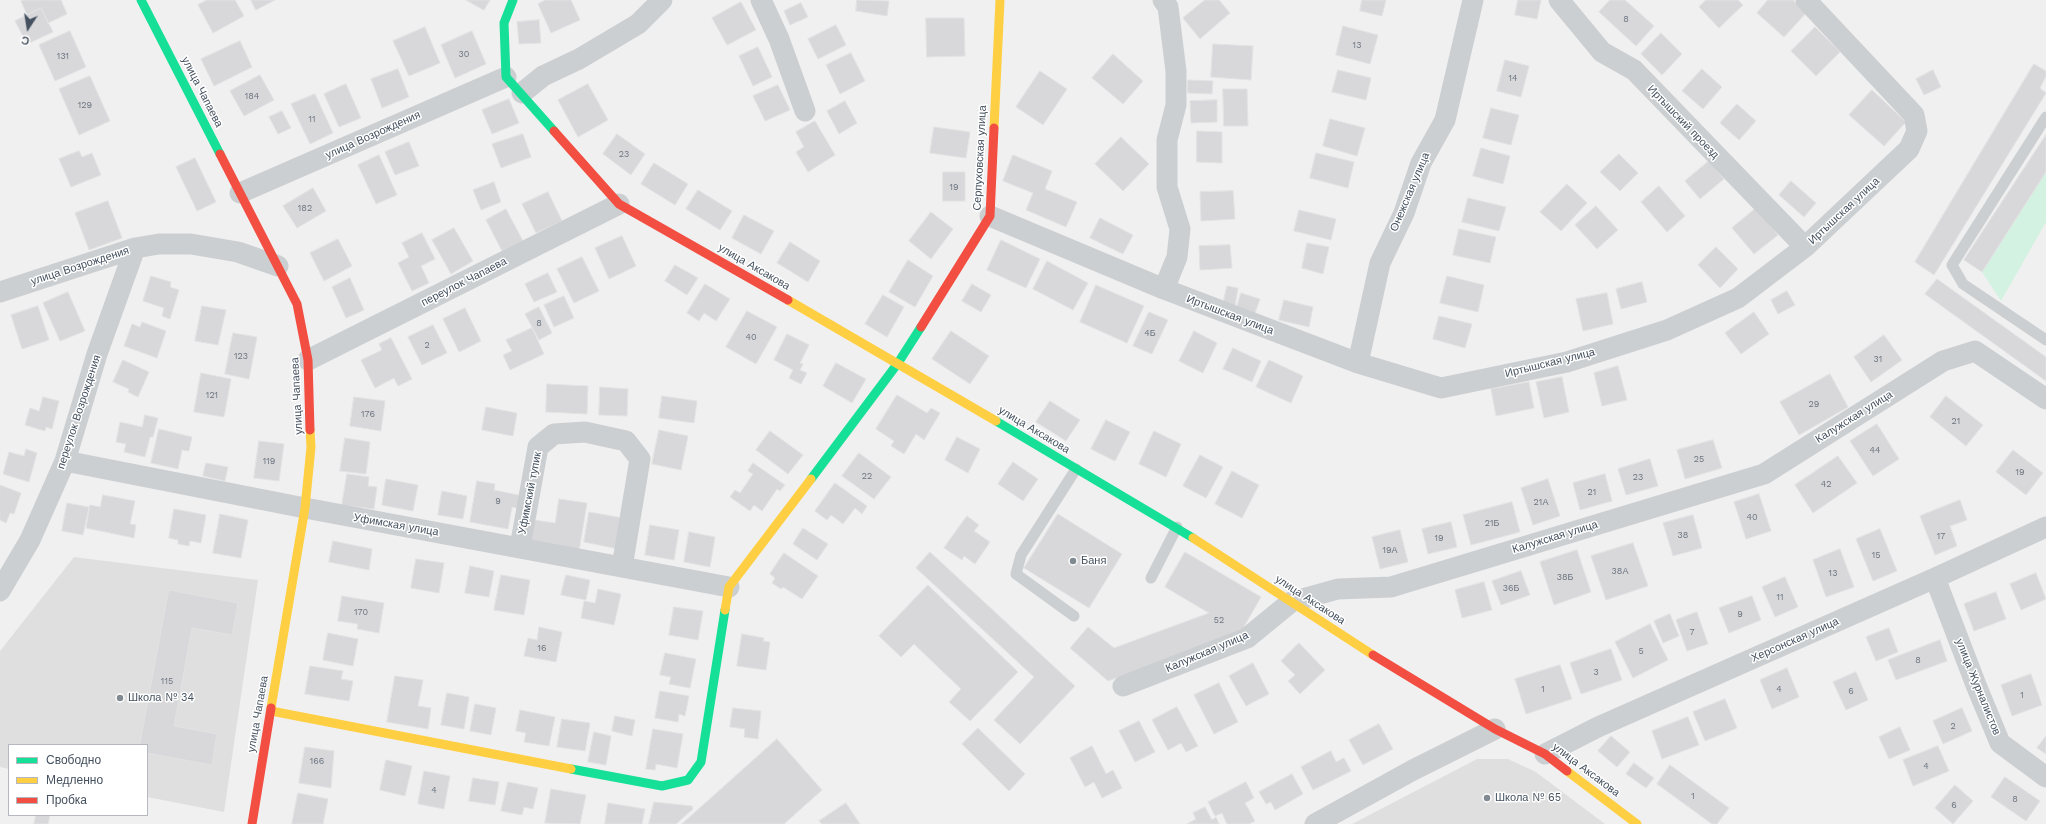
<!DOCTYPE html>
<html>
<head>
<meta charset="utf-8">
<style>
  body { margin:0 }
  #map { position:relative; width:2046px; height:824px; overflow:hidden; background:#f1f0f0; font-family:"Work Sans",sans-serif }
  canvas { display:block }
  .legend { position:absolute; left:8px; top:744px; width:140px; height:72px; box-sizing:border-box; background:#fff; border:1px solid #b5b9bf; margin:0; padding:5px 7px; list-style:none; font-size:12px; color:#45515f }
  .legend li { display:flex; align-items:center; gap:8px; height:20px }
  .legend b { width:20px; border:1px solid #b5b9bf }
  .north { position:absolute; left:8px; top:8px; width:40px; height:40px; -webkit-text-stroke:3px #fff; paint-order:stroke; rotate:192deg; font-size:11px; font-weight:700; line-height:16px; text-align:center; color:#45515f }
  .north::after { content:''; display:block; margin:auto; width:14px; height:18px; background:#45515f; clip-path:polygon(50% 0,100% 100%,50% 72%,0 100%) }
</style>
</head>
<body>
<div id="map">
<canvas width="2046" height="824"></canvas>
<ul class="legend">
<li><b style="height:5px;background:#16e098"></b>Свободно</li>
<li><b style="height:5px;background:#ffcf43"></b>Медленно</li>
<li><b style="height:5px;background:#f24e42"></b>Пробка</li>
</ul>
<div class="north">С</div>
</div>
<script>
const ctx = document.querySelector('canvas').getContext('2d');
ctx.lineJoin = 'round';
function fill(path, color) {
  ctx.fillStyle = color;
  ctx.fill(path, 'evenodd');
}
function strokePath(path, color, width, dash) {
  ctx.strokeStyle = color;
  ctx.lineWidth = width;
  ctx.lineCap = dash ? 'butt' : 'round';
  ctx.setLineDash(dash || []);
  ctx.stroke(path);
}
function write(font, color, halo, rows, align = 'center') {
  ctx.font = font + ' "Work Sans",sans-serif';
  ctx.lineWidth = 3;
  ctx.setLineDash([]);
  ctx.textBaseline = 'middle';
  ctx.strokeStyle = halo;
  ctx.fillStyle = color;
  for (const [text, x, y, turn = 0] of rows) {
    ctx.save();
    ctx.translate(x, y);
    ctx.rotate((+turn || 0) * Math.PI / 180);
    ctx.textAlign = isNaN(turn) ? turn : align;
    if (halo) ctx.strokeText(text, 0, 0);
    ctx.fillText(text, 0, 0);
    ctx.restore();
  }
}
fill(new Path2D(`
  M74,557l184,23 -34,232 -77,-15v-52h-138v24l-9,-2v-116z
  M1477,759h31l28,13 69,52h-253z`), '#e0dfe0');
fill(new Path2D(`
  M2046,172v50l-45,79 -19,-29z`), '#d3f2e1');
const building = new Path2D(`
  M24,0h37l6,14 -19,9 -7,-15 -14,7 -6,-14z
  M207,0h28l9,16 -31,17 -15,-28z
  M251,0h24l-19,10z
  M466,0h24l-6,10z
  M546,0h25l9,20 -29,13 -13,-29z
  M857,0l32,1 -2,15 -31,-5z
  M1205,0h14l11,13 -30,26 -17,-21z
  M1362,0h24l-4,16 -22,-5z
  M1518,0h23l-4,19 -22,-4z
  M1610,0h15l29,26 -18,20 -37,-34z
  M1706,0h32l5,5 -24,23 -20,-21z
  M1768,0h25l14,12 -23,25 -27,-24z
  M741,2l15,28 -29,15 -15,-27z
  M801,3l7,14 -18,8 -6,-14z
  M41,8l12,24 -26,12 -12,-23z
  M926,18h38l1,38 -38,1z
  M539,20l2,23 -22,1 -2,-22z
  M836,25l10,20 -28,14 -10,-20z
  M1343,26l35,9 -8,29 -34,-9z
  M425,27l15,36 -31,13 -16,-35z
  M1815,27l25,25 -24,24 -25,-25z
  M70,31l16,36 -31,14 -16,-36z
  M472,31l14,33 -31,14 -14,-33z
  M1661,33l21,21 -20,21 -21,-21z
  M240,41l12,26 -38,19 -13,-27z
  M1213,44l40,2 -2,34 -40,-3z
  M758,47l14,30 -19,9 -14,-30z
  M851,53l14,28 -25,13 -14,-29z
  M1113,54l30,27 -20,23 -31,-26z
  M1505,60l24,6 -8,31 -24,-6z
  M2034,64l12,7v5l-6,12 6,5 -112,182 -19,-13z
  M398,69l11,28 -27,11 -11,-29z
  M1702,69l20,18 -19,22 -21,-18z
  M1338,70l33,8 -5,22 -34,-8z
  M1933,70l8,17 -17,8 -8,-16z
  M1040,71l27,18 -24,36 -27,-18z
  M260,75l14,25 -30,16 -14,-25z
  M90,76l20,45 -31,14 -20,-46z
  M1188,80l25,1 -1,13 -24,-1z
  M346,84l15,34 -22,9 -15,-33z
  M588,84l20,36 -30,17 -20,-37z
  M778,85l12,25 -25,11 -12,-25z
  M1223,89h24l1,37h-24z
  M1872,90l34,32 -22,24 -35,-31z
  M315,94l18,39 -23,11 -19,-40z
  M509,99l10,24 -27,11 -10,-24z
  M1217,100v22l-26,1 -1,-22z
  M845,101l12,22 -18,11 -12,-23z
  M1737,104l19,17 -17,19 -19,-17z
  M1491,108l28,7 -8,30 -28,-7z
  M282,111l9,17 -13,6 -9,-17z
  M1330,119l35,9 -8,28 -34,-10z
  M815,121l20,34 -27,17 -12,-20 8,-5 -8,-15z
  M934,127l36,5 -4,26 -36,-5z
  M1197,131l25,1v31l-25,-1z
  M523,134l8,23 -30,11 -9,-24z
  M617,134l28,20 -14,21 -28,-21z
  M2046,135v37l-64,100 -18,-12z
  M1121,137l28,27 -26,27 -28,-27z
  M409,142l10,24 -24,9 -10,-23z
  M1481,148l29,8 -7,28 -30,-8z
  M79,151l3,6 10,-4 9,22 -30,12 -12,-28z
  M1316,153l38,9 -6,26 -38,-10z
  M1619,154l19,19 -18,18 -20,-19z
  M379,155l18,40 -21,9 -18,-39z
  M1013,155l39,16 -7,18 32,13 -11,25 -40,-17 7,-17 -30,-12z
  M195,158l21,44 -19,9 -21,-44z
  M1709,161l15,18 -24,20 -15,-18z
  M654,163l34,21 -13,21 -34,-21z
  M943,172h22v29h-22z
  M1791,181l25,22 -12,14 -25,-22z
  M494,182l7,20 -20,8 -8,-20z
  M1567,184l20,19 -26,28 -21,-19z
  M1659,186l26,30 -18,16 -26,-30z
  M313,188l13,23 -29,17 -14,-22z
  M698,190l34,21 -12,19 -34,-21z
  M1233,191l2,28 -34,2 -1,-29z
  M548,192l14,29 -26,12 -14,-29z
  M1468,198l38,9 -7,24 -37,-9z
  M108,201l14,37 -33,12 -14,-37z
  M1596,206l22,24 -21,19 -22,-24z
  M1756,208l22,27 -24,19 -22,-26z
  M506,209l17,32 -21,10 -16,-31z
  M1299,210l37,9 -5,21 -37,-9z
  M931,212l22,17 -22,30 -22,-18z
  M744,215l30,16 -13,23 -29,-16z
  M1100,218l33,17 -10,19 -33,-16z
  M454,228l19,33 -22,13 -19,-34z
  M1459,229l37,8 -6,26 -37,-8z
  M422,233l13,26 -14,7 8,17 -17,8 -14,-28 11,-6 -7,-14z
  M622,236l14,30 -27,13 -14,-31z
  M338,239l14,27 -28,15 -14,-28z
  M1001,240l39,19 -14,29 -39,-18z
  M790,242l30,19 -12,21 -31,-19z
  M1307,243l22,4 -6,27 -21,-6z
  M1230,245l2,23 -32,2 -1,-24z
  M1716,247l22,22 -18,19 -22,-23z
  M582,257l17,34 -25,12 -17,-34z
  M908,260l25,16 -18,31 -26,-15z
  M1047,261l41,22 -15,27 -40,-21z
  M675,265l23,13 -11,17 -22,-14z
  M548,273l9,19 -23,10 -9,-18z
  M151,276l20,6 -1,5 9,3 -9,29 -8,-3 2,-8 -21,-7z
  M1447,276l37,9 -6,27 -38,-9z
  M350,278l14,32 -18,8 -14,-31z
  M1937,279l109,78v24l-121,-87z
  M1642,282l5,20 -26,7 -5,-20z
  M705,284l25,15 -14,22 -12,-8 -5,8 -12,-8z
  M972,284l19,11 -10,17 -19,-11z
  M1096,285l48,21 -17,37 -47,-21z
  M1227,286l11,2 -3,18 -12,-2z
  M1787,291l8,14 -17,9 -7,-14z
  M68,292l17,39 -25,10 -17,-38z
  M1241,293l19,6 -6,17 -18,-6z
  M1607,293l6,31 -30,7 -7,-32z
  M883,295l21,12 -17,30 -22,-13z
  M564,296l10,22 -20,9 -10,-22z
  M1284,300l29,7 -4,20 -30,-7z
  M38,306l11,34 -27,9 -11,-34z
  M202,306l24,4 -8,35 -23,-4z
  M539,307l13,26 -13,7 -14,-26z
  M465,308l16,33 -22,11 -16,-33z
  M747,311l30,16 -21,37 -30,-17z
  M1149,312l19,8 -16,34 -19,-8z
  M1754,312l15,22 -28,20 -16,-21z
  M1439,316l33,8 -7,24 -32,-9z
  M142,322l24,9 -9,27 -33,-12 8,-22 8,3z
  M433,325l14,28 -25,12 -14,-28z
  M532,328l12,26 -34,16 -7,-15 9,-4 -6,-11z
  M951,331l38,25 -19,28 -38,-25z
  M1194,331l23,12 -14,30 -24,-12z
  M233,333l24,4 -8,42 -24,-5z
  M787,334l22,11 -9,18 3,1 -3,6 7,3 -6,11 -12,-6 4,-8 -19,-10z
  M1884,335l18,25 -31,22 -17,-25z
  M391,338l21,41 -14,7 -4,-8 -19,10 -14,-28 21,-10 -3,-6z
  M1233,348l28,13 -9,21 -29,-13z
  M123,360l26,12 -11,25 -10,-5 1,-3 -16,-7z
  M1269,360l34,16 -12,27 -35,-16z
  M836,363l30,16 -14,24 -29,-17z
  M1618,366l9,34 -25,6 -8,-33z
  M201,373l30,6 -7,38 -30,-5z
  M1830,374l18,33 -49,28 -19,-33z
  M1562,377l7,35 -25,6 -8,-36z
  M1529,382l5,26 -38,8 -5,-27z
  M547,384l41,2 -1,28 -41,-2z
  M600,387l28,2 -1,27 -28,-1z
  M897,395l30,18 4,-5 9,5 -16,27 -8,-6 -12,20 -13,-8 3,-5 -18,-12z
  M662,396l35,5 -3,22 -35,-5z
  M1946,396l37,29 -17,21 -36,-29z
  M43,397l16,4 -7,28 -6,-2 -1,4 -20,-6 5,-17 9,3z
  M354,397l31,4 -4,30 -31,-5z
  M1050,401l30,19 -14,21 -30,-19z
  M486,407l31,6 -4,23 -31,-6z
  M145,415l13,3 -5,19h-3l-5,20 -21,-5 2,-8 -10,-2 4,-20 22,5z
  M1106,420l24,12 -15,29 -24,-12z
  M1877,424l22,35 -26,17 -23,-35z
  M159,429l33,8 -3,14 -7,-1 -4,19 -27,-6z
  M659,430l29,6 -7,34 -29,-6z
  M770,431l33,24 -15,19 -32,-24z
  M1154,431l27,13 -15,33 -27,-13z
  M957,437l23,12 -12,24 -23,-13z
  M345,438l25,4 -4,32 -26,-3z
  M1713,440l9,28 -37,11 -8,-29z
  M259,441l25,3 -5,37 -25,-3z
  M26,449l11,4 -8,29 -26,-8 6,-22 15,4z
  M2013,450l30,23 -17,22 -30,-23z
  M859,453l32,24 -17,22 -32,-23z
  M1200,455l23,12 -17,31 -23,-12z
  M1838,456l19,27 -44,30 -18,-28z
  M1650,459l8,27 -32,9 -8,-26z
  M1013,462l25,17 -15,22 -25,-17z
  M206,463l22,4 -3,14 -22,-5z
  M753,463l32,22 -5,6 -3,-2 -15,22 -8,-6 -4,6 -20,-14 5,-7 5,3 13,-19 -5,-3z
  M1232,471l27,14 -17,33 -27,-14z
  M347,474l22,3 -1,9 9,1 -3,22 -32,-4z
  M1605,474l7,27 -32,9 -7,-27z
  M386,479l32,6 -5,26 -31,-6z
  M1548,479l12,37 -27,9 -12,-37z
  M477,481l18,3 -1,6 29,6 -2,13 -9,-2 -4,22 -38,-7z
  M835,483l32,23 -5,8 -7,-6 -12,16 -12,-9 -4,5 -12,-9z
  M0,485l21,8 -7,21 -4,-1 -4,10 -6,-3z
  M442,491l25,5 -4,23 -25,-4z
  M1759,494l12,37 -25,8 -12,-37z
  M103,495l32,6 -5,23 6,1 -2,13 -48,-10 4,-23 10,2z
  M559,499l28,4 -8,48 -49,-7 4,-24 21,3z
  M1960,500l7,20 -17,6 7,20 -22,9 -15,-39z
  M1512,502l8,30 -49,13 -8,-30z
  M67,503l22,4 -6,28 -21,-4z
  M174,509l32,6 -5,28 -11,-2 -1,5 -11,-2v-4l-9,-2z
  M589,512l34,6 -5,31 -34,-7z
  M220,514l28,6 -7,38 -28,-5z
  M1058,514l64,40 -33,54 -65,-40z
  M1693,515l9,33 -29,8 -10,-33z
  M967,516l12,9 -5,6 16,11 -15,22 -11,-8 -2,4 -18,-12z
  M1451,522l6,25 -29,7 -6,-25z
  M650,525l29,5 -5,30 -29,-5z
  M803,528l25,16 -11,16 -24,-16z
  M1880,529l17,42 -24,10 -17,-42z
  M1400,530l8,32 -28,7 -8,-32z
  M689,532l26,5 -5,30 -26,-5z
  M333,541l39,8 -3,21 -40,-8z
  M1633,543l15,43 -42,14 -15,-44z
  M1840,549l14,38 -28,10 -13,-37z
  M1577,550l14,42 -37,13 -14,-43z
  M930,552l145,134 -55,58 -26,-24 40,-43 -118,-109z
  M1185,552l76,45 -20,35 -133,49 -38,-33 18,-21 26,21 95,-35 -44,-26z
  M784,553l34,23 -16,23 -19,-12 -2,2 -9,-6 3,-5 -5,-4z
  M416,559l28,4 -5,30 -28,-5z
  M470,566l24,5 -5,26 -24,-4z
  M1521,571l9,24 -29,10 -9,-24z
  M2036,573l10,26 -25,11 -11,-26z
  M501,575l29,5 -6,35 -30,-5z
  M566,575l24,5 -4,20 -25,-5z
  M1785,577l13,30 -23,10 -13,-30z
  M1484,582l8,28 -30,8 -7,-28z
  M928,585l90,87 -48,49 -21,-19 12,-13 -47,-45 -13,13 -22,-21z
  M598,589l23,5 -7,31 -33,-7 3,-17 11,2z
  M169,590l69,13 -6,32 -40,-7 -18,98 43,8 -5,31 -65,-12v-8h-7z
  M1996,592l10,27 -32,12 -10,-27z
  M342,596l42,7 -5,30 -22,-4 1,-5 -20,-3z
  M1752,596l9,24 -32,13 -10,-25z
  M674,607l29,4 -5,29 -29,-5z
  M1697,612l11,32 -21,7 -11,-31z
  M1670,614l9,22 -16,7 -9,-22z
  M1650,624l18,36 -35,18 -18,-36z
  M539,627l23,5 -6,30 -32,-6 4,-18 9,2z
  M1889,628l9,24 -22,9 -10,-24z
  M328,633l30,6 -5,27 -30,-6z
  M742,634l22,4 -1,3 7,1 -4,28 -29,-4z
  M1940,640l7,21 -51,19 -8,-20z
  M1299,643l26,27 -25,24 -12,-13 7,-6 -14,-14z
  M1611,649l11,31 -41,14 -11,-31z
  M665,653l31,6 -6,29 -21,-4 2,-7 -11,-2z
  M1253,663l16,31 -23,12 -17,-30z
  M1560,665l12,34 -46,15 -11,-35z
  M310,666l33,5 -2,8 12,2 -4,20 -44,-7z
  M1787,668l12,29 -27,12 -12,-29z
  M1856,672l12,28 -22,10 -13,-28z
  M2031,674l11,31 -30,11 -11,-31z
  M395,676l28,4 -5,26 13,2 -3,21 -41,-7z
  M1219,683l19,39 -24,12 -20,-39z
  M660,691l29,5 -4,20 -6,-2 -1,8 -23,-4z
  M447,693l22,4 -5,32 -23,-4z
  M1725,699l12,29 -32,13 -12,-29z
  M475,704l21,4 -5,27 -21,-4z
  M1177,707l21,39 -12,6 -5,-9 -13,7 -16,-30z
  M733,708l28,3 -3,28 -14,-2 1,-8 -15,-2z
  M1962,708l10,23 -29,13 -10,-23z
  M520,710l35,7 -6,29 -25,-4 2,-9 -10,-2z
  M615,716l20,4 -3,16 -20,-5z
  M1688,717l11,28 -37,14 -10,-28z
  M562,719l28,4 -5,28 -28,-4z
  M1139,721l16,31 -20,10 -16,-31z
  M1379,724l14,25 -30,16 -14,-25z
  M1900,727l10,23 -21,9 -10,-22z
  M978,728l47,46 -16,17 -47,-47z
  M653,729l30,5 -6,34 -21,-4 -1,6 -9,-1z
  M594,732l17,4 -5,29 -18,-3z
  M1611,736l19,16 -13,15 -19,-16z
  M2046,736v18l-9,-6z
  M777,739l45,51 -38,34h-102z
  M1092,746l14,28 7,-4 9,18 -20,10 -8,-16 -9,5 -15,-29z
  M1938,746l11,25 -36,15 -10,-26z
  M305,747l29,4 -3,37 -32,-5z
  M1331,751l5,11 8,-4 7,13 -38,19 -12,-23z
  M386,760l26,6 -7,30 -25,-6z
  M1634,763l20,15 -8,10 -20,-14z
  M1670,765l59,43 -12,16h-5l-55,-40z
  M424,771l26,5 -6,33 -26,-5z
  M1292,774l11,20 -28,16 -4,-8 -5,2 -7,-12z
  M2005,777l35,24 -14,20 -35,-24z
  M473,778l26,4 -4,23 -26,-4z
  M508,782l30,6 -5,21 -9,-2 -2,8 -21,-4z
  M1246,782l8,16 -9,5 10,18 -6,3h-22l-5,-11 -7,3 -7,-14z
  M1955,785l18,16 -20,23 -18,-16z
  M551,789l35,6 -6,29 -35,-1z
  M298,793l30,6 -5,25h-31z
  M654,802l38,4 1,3 -17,15h-27z
  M608,803l37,6 -3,15h-37z
  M846,803l14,21h-38l-3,-3z
  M1205,807l7,13 4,-3 3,7h-32l9,-5 -3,-6z
  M36,815h14l-2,9h-14z`);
fill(building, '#d8d8db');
strokePath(building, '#e2e2e3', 1);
strokePath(new Path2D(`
  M2046,117l-94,148 11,19 83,56
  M1151,578l26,-51
  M1074,616l-58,-42 5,-19 55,-86`), '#cccfd1', 11);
strokePath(new Path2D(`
  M761,0l18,39 26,72
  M1163,0l5,7 8,64v34l-9,35v47l13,42 -3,28 -13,32
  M1559,0l43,52 32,18 171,177
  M522,93l21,-17 36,-17 59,-35 24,-24
  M240,193l266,-116
  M990,216l174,73 194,74 83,25 126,-26 100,-32 71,-32 67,-51 104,-98 8,-18 -3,-16 -108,-115
  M0,292l135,-44 24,-4h32l47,8 40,14
  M308,360l311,-156
  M1358,363l22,-100 24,-50 17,-50 24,-43 28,-120
  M65,461l240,47 424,79
  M520,547l18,-100 16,-13 31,-2 41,9 14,18 -18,108
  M1935,578l41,107 24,58 46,34
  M0,591l30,-51 35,-79 32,-107 38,-106
  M1123,686l124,-48 44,-36 47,-13 53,-2 373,-113 179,-113 32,-10 71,48
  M1545,754l53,-27 337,-149 111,-51
  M1315,824l98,-54 82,-41`), '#cccfd1', 21);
strokePath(new Path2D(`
  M141,0l79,154
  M513,0l-9,23 2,54 48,54
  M996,421l197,117
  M811,479l87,-116 23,-36
  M571,769l91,17 26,-6 13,-18 24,-152`), '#16e098', 9);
strokePath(new Path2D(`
  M994,128l6,-128
  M788,300l208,121
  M1193,538l180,117
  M725,610l4,-23 82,-108
  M271,708l34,-200 6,-61 -1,-17
  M271,711l300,58
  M1567,771l70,53`), '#ffcf43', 9);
strokePath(new Path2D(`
  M554,131l65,73 169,96
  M220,154l77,150 11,56 2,70
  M921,327l69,-111 4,-88
  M1373,655l122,74 50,25 22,17
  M252,824l19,-116`), '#f24e42', 9);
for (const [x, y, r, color] of [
  [1073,561,4,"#818992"],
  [120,698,4,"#818992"],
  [1487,798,4,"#818992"]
]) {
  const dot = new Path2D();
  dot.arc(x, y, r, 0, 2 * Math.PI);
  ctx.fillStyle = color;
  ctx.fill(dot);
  strokePath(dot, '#fff', 1.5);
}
write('9px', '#6b747f', null, [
  ["8",1626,19],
  ["13",1357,45],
  ["30",464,54],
  ["131",63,56],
  ["14",1513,78],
  ["184",252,96],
  ["129",85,105],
  ["11",312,119],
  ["23",624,154],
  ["19",954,187],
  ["182",305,208],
  ["8",539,323],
  ["4Б",1150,333],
  ["40",751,337],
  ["2",427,345],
  ["123",241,356],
  ["31",1878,359],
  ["121",212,395],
  ["29",1814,404],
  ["176",368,414],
  ["21",1956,421],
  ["44",1875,450],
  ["25",1699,459],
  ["119",269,461],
  ["19",2020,472],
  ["22",867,476],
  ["23",1638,477],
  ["42",1826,484],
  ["21",1592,492],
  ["9",498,501],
  ["21А",1541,502],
  ["40",1752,517],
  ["21Б",1492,523],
  ["38",1683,535],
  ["17",1941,536],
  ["19",1439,538],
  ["19А",1390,550],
  ["15",1876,555],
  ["38А",1620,571],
  ["13",1833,573],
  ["38Б",1565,577],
  ["36Б",1511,588],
  ["11",1780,597],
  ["170",361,612],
  ["9",1740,614],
  ["52",1219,620],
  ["7",1692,632],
  ["16",542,648],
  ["5",1641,651],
  ["8",1918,660],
  ["3",1596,672],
  ["115",167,681],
  ["1",1543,689],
  ["4",1779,689],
  ["6",1851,691],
  ["1",2022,695],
  ["2",1953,726],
  ["166",317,761],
  ["4",1926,766],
  ["4",434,790],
  ["1",1693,796],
  ["8",2015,799],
  ["6",1954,805]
]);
write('11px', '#45515f', '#fff', [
  ["улица Чапаева",202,92,63],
  ["Иртышский проезд",1683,122,46],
  ["улица Возрождения",373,135,-24],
  ["Серпуховская улица",980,158,-87],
  ["Онежская улица",1410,192,-67],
  ["Иртышская улица",1844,211,-43],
  ["улица Возрождения",80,266,-18],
  ["улица Аксакова",754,267,30],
  ["переулок Чапаева",464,282,-27],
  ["Иртышская улица",1230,315,21],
  ["Иртышская улица",1550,363,-14],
  ["улица Чапаева",297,396,-93],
  ["переулок Возрождения",79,412,-72],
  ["Калужская улица",1854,417,-32],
  ["улица Аксакова",1034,430,31],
  ["Уфимский тупик",530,493,-79],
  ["Уфимская улица",396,525,10],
  ["Калужская улица",1555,537,-17],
  ["улица Аксакова",1310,600,33],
  ["Херсонская улица",1795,640,-24],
  ["Калужская улица",1207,652,-23],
  ["улица Журналистов",1978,687,68],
  ["улица Чапаева",258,714,-80],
  ["улица Аксакова",1586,770,37]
]);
write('11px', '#45515f', '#fff', [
  ["Баня",1081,561],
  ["Школа № 34",128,698],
  ["Школа № 65",1495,798]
], 'left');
</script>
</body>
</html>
